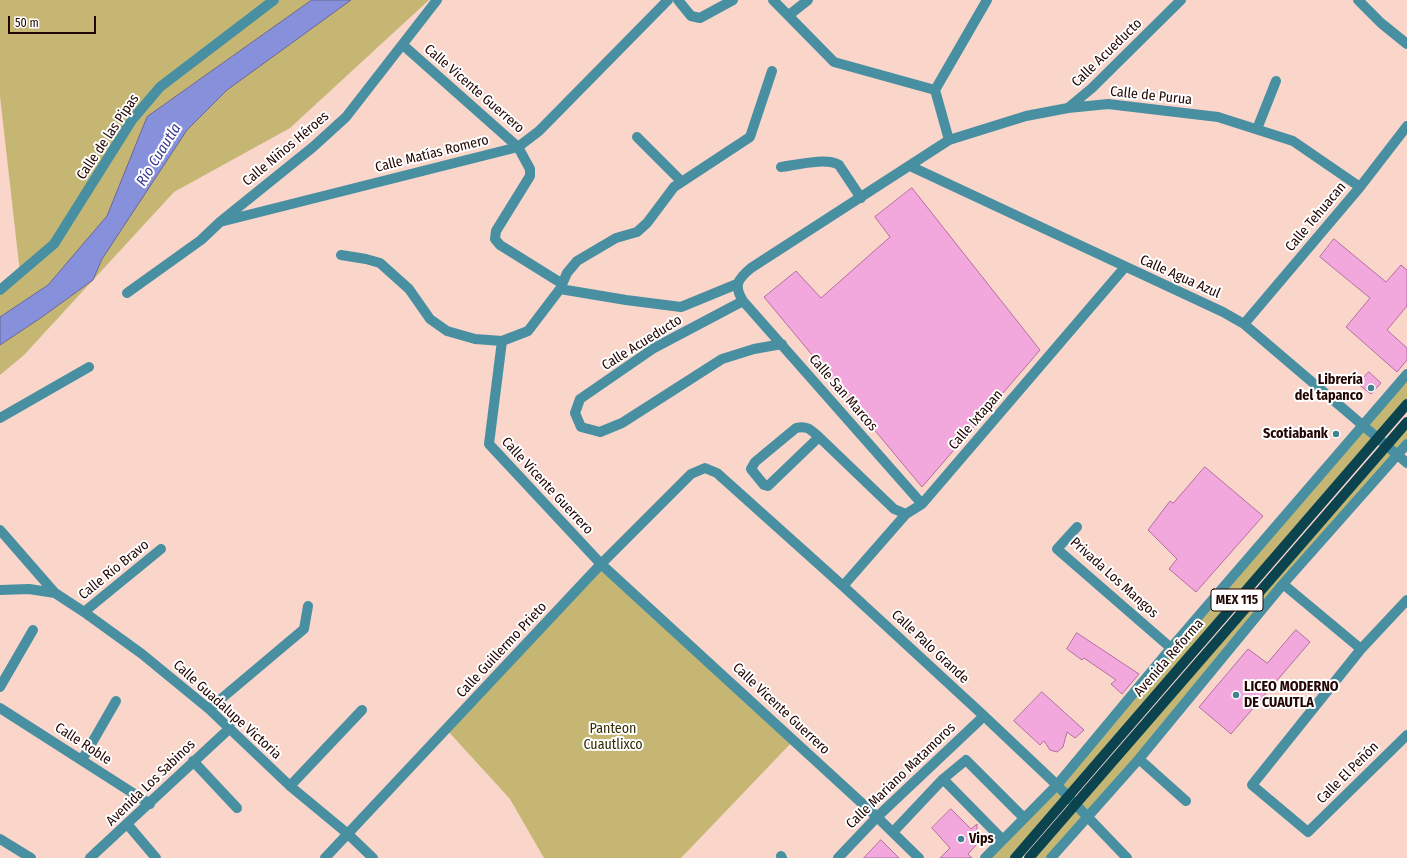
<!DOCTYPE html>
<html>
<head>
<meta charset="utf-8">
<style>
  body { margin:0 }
  #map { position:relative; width:1407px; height:858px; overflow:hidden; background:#fad5ca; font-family:"Fira Sans Condensed",sans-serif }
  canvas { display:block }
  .scale { position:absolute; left:8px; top:16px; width:88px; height:18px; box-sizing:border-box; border:2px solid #230501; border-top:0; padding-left:5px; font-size:12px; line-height:14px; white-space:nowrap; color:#230501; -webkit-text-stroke:3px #fff; paint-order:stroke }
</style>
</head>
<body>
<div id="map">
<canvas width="1407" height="858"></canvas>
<div class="scale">50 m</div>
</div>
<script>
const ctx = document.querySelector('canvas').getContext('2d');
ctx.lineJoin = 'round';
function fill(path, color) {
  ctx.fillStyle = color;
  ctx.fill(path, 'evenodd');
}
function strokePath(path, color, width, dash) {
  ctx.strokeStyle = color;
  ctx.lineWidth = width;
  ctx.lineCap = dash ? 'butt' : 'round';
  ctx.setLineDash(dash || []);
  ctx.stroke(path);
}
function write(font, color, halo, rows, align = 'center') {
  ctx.font = font + ' "Fira Sans Condensed",sans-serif';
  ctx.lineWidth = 4;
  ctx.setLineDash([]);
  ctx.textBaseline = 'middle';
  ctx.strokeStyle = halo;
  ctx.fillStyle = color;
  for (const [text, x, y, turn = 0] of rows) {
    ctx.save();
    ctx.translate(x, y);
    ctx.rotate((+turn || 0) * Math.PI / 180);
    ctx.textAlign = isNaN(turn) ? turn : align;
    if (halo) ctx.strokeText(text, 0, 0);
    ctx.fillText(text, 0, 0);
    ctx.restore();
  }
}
fill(new Path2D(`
  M0,0h429l-139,128 -116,64 -150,163 -24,20v-86l20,-16 -20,-177z
  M1407,374v30l-392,454h-30l39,-40z
  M1407,422v22l-356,414h-22z
  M601,564l193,176 -113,118h-137l-34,-59 -63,-69z`), '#c5b673');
const water = new Path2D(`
  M312,0h39l-124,90 -40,40 -85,129 -9,21 -51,37 -42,28v-28l48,-32 59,-69 40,-99z`);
fill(water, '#8790db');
strokePath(water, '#69669a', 1);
const building = new Path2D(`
  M912,188l128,162 -118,137 -158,-190 32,-26 25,27 69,-61 -15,-20z
  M1334,239l52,43 15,-17 6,5v36l-20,24 20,18v12l-10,12 -51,-45 24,-29 -50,-41z
  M1369,372l12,11 -10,11 -13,-10z
  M1205,467l58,49 -67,76 -27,-23 8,-10 -29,-29 22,-29 3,2z
  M1296,630l14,12 -79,92 -32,-27 49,-58 19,14z
  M1077,633l62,41 -17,20 -11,-10 5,-4 -32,-22 -2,2 -15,-11z
  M1042,692l42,38 -9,8 -8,-6 -4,15 -6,5 -7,-2 -6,-9 -4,4 -26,-24z
  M951,809l20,20 6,-5v20l-9,10 4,4h-32l10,-10 -18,-20z
  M881,840l18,18h-35z`);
fill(building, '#f2a8dd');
strokePath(building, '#b36ea0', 1);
strokePath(new Path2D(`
  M678,0l13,16 9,2 33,-18
  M773,0l61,62 101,28
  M1358,0l23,23 26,21
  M789,15l19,-15
  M403,45l115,102 12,22v7l-34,55 -1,8 5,6 61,38
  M935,90l52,-90
  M935,90l14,50
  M1068,108l24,-20 89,-88
  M1257,129l19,-48
  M637,137l44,44
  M910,166l313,146 21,12 163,139
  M781,167c15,-2 46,-10 58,-2l22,33
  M220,222l298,-75 21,-16 129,-131
  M341,255l25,4 14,4 29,26 21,30 17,12 28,8 27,2 26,-10 32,-42 7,-16 10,-12 39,-23 21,-6 10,-9 27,-36 76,-50 22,-66
  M560,289l66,11 55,7 56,-23
  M0,290l54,-46 78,-124 28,-33 114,-87
  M127,293l74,-53 19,-18 93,-75 33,-30 91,-117
  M743,301l-89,47 -74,51 -5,14 6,14 19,5 22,-9 100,-64 32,-10 28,-5
  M1244,324l116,-137 47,-61
  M502,341l-13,103 112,120 276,253 42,41
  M0,418l89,-51
  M819,437l-51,49 -4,-1 -13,-16 4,-7 41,-34c11,-3 15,2 23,9l75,72 12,5
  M922,504l-179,-203c-10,-16 -5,-22 8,-33l198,-128 77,-24 42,-8 40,-4 110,13 75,24 67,46
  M1077,527l-20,22 114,99
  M0,530l55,63
  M1283,584l78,65
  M843,586l63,-72 16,-10 203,-237
  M0,590l29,-1 26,4 29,19 58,42 67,55 81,77 58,48 25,24
  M1407,600l-46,49 -109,136 56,47 99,-97
  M84,612l77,-63
  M0,687l33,-57
  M0,708l150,96
  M209,709l95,-80 4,-23
  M1139,759l47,42
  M82,760l34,-59
  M193,761l44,47
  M943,779l59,60
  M290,786l72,-76
  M128,825l28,33
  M893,832l50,-53 23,-19 58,58
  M0,839l31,19
  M781,856l1,2
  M90,858l140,-130
  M325,858l276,-294 90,-90 14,-6 12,5 126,113 141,130 73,69 70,73
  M838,858l39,-41 107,-101
  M985,858l72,-73 114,-137 236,-274
  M1051,858l88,-99 144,-175 124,-140`), '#488fa2', 10);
strokePath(new Path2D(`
  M1015,858l392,-454
  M1029,858l378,-436`), '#0b434f', 10);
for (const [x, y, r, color] of [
  [1371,388,4,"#418394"],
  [1336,434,4,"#418394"],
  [1236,695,4,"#418394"],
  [961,839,4,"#418394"]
]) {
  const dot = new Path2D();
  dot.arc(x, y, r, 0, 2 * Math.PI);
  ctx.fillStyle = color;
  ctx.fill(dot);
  strokePath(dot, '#fff', 1.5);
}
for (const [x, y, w] of [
  [1237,600,52]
]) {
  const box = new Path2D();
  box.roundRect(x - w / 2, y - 11, w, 22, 3);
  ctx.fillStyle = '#fff';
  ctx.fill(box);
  strokePath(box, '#230501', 1);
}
write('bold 13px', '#230501', null, [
  ["MEX 115",1237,600]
]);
write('14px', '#230501', '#fff', [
  ["Calle Acueducto",1107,53,-44],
  ["Calle Vicente Guerrero",474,89,41],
  ["Calle de Purua",1151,96,6],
  ["Calle de las Pipas",108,137,-56],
  ["Calle Niños Héroes",286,149,-40],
  ["Calle Matías Romero",432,154,-14],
  ["Calle Tehuacan",1316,217,-50],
  ["Calle Agua Azul",1180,277,24],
  ["Calle Acueducto",642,343,-32],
  ["Calle San Marcos",843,393,49],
  ["Calle Ixtapan",976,420,-49],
  ["Calle Vicente Guerrero",547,486,47],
  ["Calle Río Bravo",114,570,-39],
  ["Privada Los Mangos",1114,578,42],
  ["Calle Palo Grande",930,647,43],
  ["Calle Guillermo Prieto",502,650,-47],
  ["Avenida Reforma",1169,658,-49],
  ["Calle Vicente Guerrero",781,709,43],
  ["Calle Guadalupe Victoria",227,710,42],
  ["Calle Roble",83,744,33],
  ["Calle El Peñón",1348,773,-45],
  ["Calle Mariano Matamoros",901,776,-44],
  ["Avenida Los Sabinos",151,783,-44]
]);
write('bold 14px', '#230501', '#fff', [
  ["Librería",1363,380],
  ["del tapanco",1363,396],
  ["Scotiabank",1328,434],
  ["LICEO MODERNO",1244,687,"left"],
  ["DE CUAUTLA",1244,703,"left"],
  ["Vips",969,839,"left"]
], 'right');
write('14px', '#352d06', '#fff', [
  ["Panteon",613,729],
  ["Cuautlixco",613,745]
]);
write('italic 15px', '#37388f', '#fff', [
  ["Río Cuautla",159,155,-58]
]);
</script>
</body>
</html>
